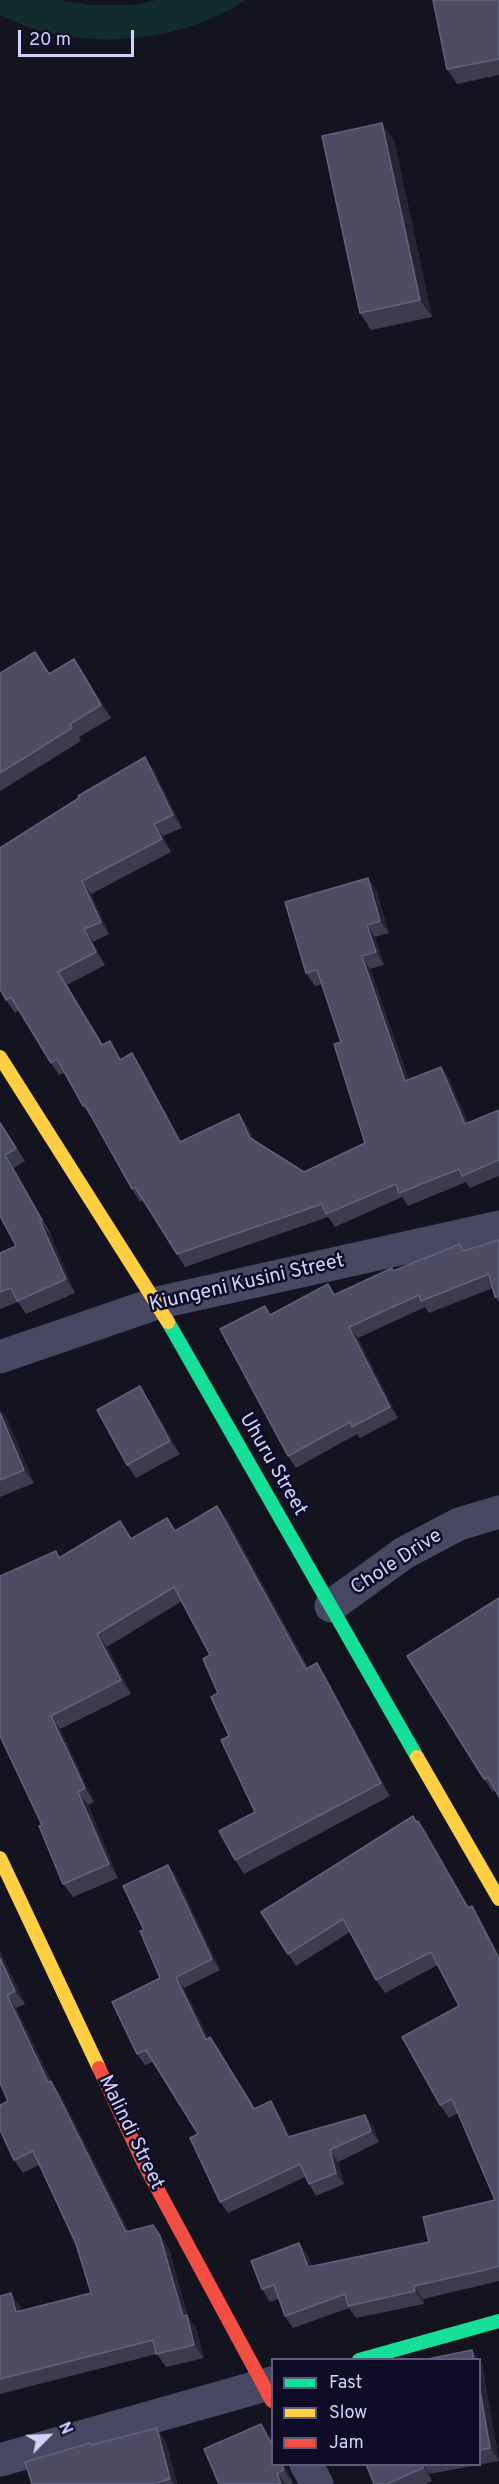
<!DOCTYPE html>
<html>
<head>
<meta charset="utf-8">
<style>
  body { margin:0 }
  #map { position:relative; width:499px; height:2484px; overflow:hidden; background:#141320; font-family:Overpass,sans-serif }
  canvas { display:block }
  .legend { position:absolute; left:271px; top:2358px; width:210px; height:108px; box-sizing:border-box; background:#0f0d26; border:2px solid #5d5c7d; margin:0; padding:8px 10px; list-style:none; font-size:18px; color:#d3d2ff }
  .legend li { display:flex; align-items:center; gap:12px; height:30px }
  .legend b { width:30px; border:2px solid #5d5c7d }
  .north { position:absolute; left:18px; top:2406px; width:60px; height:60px; -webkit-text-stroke:4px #0f0d26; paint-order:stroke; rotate:66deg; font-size:16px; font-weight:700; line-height:24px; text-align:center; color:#d3d2ff }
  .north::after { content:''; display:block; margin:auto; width:21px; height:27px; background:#d3d2ff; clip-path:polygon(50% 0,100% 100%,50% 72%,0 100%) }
  .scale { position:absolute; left:18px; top:30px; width:116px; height:27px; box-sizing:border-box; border:3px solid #d3d2ff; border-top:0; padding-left:8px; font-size:18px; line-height:21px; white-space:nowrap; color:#d3d2ff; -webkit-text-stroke:4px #0f0d26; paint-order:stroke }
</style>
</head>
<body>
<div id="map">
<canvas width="499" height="2484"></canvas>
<ul class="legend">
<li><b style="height:8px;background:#16e098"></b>Fast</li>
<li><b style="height:8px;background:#ffcf43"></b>Slow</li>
<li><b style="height:8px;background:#f24e42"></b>Jam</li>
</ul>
<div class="north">N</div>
<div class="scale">20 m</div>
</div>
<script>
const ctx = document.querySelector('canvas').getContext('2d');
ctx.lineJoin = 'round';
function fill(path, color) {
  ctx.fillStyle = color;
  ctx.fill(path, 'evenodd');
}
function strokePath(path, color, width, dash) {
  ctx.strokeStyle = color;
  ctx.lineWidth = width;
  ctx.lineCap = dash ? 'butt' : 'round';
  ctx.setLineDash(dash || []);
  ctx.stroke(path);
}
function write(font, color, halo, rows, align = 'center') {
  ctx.font = font + ' Overpass,sans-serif';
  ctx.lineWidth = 5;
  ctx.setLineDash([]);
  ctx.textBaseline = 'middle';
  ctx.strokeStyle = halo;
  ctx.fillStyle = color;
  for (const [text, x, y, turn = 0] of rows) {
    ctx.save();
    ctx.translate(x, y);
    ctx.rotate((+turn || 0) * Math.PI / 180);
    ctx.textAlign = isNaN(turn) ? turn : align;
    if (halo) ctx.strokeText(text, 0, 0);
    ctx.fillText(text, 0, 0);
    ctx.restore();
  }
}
fill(new Path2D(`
  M0,0h59l29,5h45l24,-5h89c-60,39 -143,50 -212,29 -12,-3 -23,-9 -34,-14z`), '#112c2a');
strokePath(new Path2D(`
  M0,1357l157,-54 342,-76
  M331,1606l73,-53 55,-29 40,-12
  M0,2460l272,-77
  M306,2464l11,20`), '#474861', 33);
strokePath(new Path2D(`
  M168,1322l249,435
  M359,2360l140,-39`), '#16e098', 14);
strokePath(new Path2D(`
  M0,1057l168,265
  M417,1757l82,142
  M0,1858l99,210`), '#ffcf43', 14);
strokePath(new Path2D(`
  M99,2068l45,96 128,237`), '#f24e42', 14);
fill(new Path2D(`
  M499,0v75l-42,9 -10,-15z
  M394,140l38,177 -61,13 -11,-17z
  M74,659l9,13 28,46 -32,19 2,4 -81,50v-118l44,-8 6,9z
  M154,770l28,58 -19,8 8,16 -80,42 18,40 -16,8 12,23 -38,20 36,60 15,8 3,6 11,-6 8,12 41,76 58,-27 8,12 7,14 50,32 61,-29 -24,-101 -19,-58 -7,2 -9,-13 62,-95 8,12 13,43 -14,4 9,28 -14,4 39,111 32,-13 8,12 19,44 31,-13v66l-29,12 -4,-6 -58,24 -6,-9 -67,30 -7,-10 -143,50 -42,-67 -3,2 -8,-13 -40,-71 -9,-12 -18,-34 -6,3 -8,-12 -32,-53 -4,3 -9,-13z
  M0,1122l25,39 -11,7 37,66h-1l25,59 -49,21 -8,-12 -18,7v-56l16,-7 -16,-30z
  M499,1240v62l-4,-5 -2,-9 -64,25 -4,-6 -67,31 40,80 -38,20 -3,-4 -61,34 -8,-12 -17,-142 57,-30 7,10 125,-50 4,6z
  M149,1400l31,54 -44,24 -9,-13z
  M0,1410l7,9 27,64 -34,14z
  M227,1519l81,149 18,9 64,119 -146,78 -9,-14 20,-48 -26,-76 -19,-81 -28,-54 -75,46 24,47 -71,35 34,73 -6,3 30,73 -45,19 -10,-13 -21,-59 -41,-87h-1v-162l61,-19 71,-18 44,-8z
  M499,1598l-4,192 -2,2 -9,-13z
  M413,1816l4,5h1l9,12 42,74 3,-1 8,13 19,36v326l-76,18 1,5 -68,14 -7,-10 -56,20 -8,-12 -6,-17 -9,3 -8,-13 37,-46 9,13 4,10 117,-24 66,-42 -37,-87 -9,5 -9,-13 19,-99 -21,-41 -53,28 -9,-13 -26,-48 -54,34 -8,-12z
  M176,1876l44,94 -36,18 24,50 2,-1 8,11 37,60 23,4 12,24 83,-10 6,16 -41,20 6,22 -28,12 -7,-12 -4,-7 -77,36 -8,-11 -22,-68 -45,-72 -8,3 -8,-11 23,-76 -16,-48z
  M0,1951l25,53 -9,4 35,73 9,13 69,138 33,6 7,11 19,68 8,11 8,30 -38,9 -9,-13 -157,40v-98l11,-3 9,13 1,5 70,-18 -15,-49 -37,-79 -16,8 -9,-13 -6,-59z
  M480,2361l2,3 17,97 -70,13 3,7 -6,3h-52l-8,-20h114z
  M261,2424l12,17v23h11l9,19 -2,1h-72z
  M166,2442l11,42h-145l60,-39z`), '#3d3c4f');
fill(new Path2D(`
  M382,123l12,17 38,177 -12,-17z
  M74,659l9,13 28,46 -10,-13z
  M145,757l9,13 28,58 -9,-13z
  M154,824l9,12 8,16 -9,-13z
  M368,878l8,12 13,43 -9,-12z
  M82,881l9,13 18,40 -8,-12z
  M367,925l8,12 9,28 -8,-13z
  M84,929l9,13 12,23 -9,-13z
  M362,956l8,13 44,125 -9,-13z
  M58,972l9,13 44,72 -9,-12z
  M110,1041l8,12 11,19 -9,-12z
  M132,1053l8,12 48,89 -8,-12z
  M441,1067l8,12 25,58 -9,-13z
  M239,1114l8,12 12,24 -9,-12z
  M5,1155l9,13 37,66 -9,-14z
  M40,1221l10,13 25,59 -9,-14z
  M349,1327l9,11 40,80 -8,-11z
  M140,1386l9,14 31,54 -10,-13z
  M0,1410l7,9 27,64 -10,-13 -24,-57z
  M217,1506l10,13 88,164 -9,-14z
  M97,1634l10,13 24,47 -10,-14z
  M317,1663l9,14 64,119 -9,-13z
  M51,1716l9,13 34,73 -9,-14z
  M78,1792l10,13 30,73 -9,-14z
  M418,1821l9,12 50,88 -9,-13z
  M168,1865l8,11 44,94 -8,-11z
  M472,1906l8,13 19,36v4z
  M0,1951l25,53 -10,-13 -15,-33z
  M176,1977l8,11 30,63 -8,-11z
  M7,1995l9,13 41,87 -9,-13z
  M210,2037l8,11 44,72 -8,-11z
  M51,2081l9,13 75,151 -9,-13z
  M271,2101l7,11 18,36 -8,-11z
  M365,2115l8,11 6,16 -8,-11z
  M330,2150l8,12 6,22 -8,-11z
  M153,2225l9,13 7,11 19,68 8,11 8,30 -10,-13 -11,-29z
  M299,2243l9,13 9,24 -9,-13z
  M414,2286l9,13 1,5 -9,-13z
  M11,2293l9,13 5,19 -9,-13z
  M472,2350l7,10h-5z
  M480,2361l2,3 17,97 -9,-13 -10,-58z
  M261,2424l12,17v6z
  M157,2428l9,14 11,42h-3l-4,-5z
  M281,2464h3l9,19 -9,-13z
  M422,2464h1l6,10 3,7z
  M277,2473l8,11h-4z`), '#262534');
const building = new Path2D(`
  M433,0h66v59l-52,10z
  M382,123l38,177 -60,13 -38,-177z
  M35,652l14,22 25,-15 27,46 -31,19 2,4 -72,45v-100z
  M145,757l28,58 -19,9 8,15 -80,42 19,41 -17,7 12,23 -38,20 44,73 8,-4 10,19 12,-7 48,89 59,-28 11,24 54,34 61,-29 -31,-99 7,-2 -24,-72 -11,3 -21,-71 83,-24 12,43 -13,4 9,27 -14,4 43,125 36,-14 24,57 34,-14v50l-37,16 -3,-7 -60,24 -3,-9 -70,30 -4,-10 -145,50 -42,-67 -3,2 -47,-84 -2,1 -26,-47 -6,4 -40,-66 -5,3 -6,-11v-141l79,-50 -1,-2z
  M0,1123l16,25 -11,7 37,65 -2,1 26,58 -49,22 -6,-13 -11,4v-39l16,-7 -16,-30z
  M499,1240v56l-4,1 -6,-23 -68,27 -2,-6 -70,32 41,80 -38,20 -2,-5 -62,34 -68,-127 45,-23 5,9 58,-31 6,11 58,-27 1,3 67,-27 3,7z
  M140,1386l30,55 -43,24 -30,-55z
  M0,1413l24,57 -24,10z
  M217,1506l89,163 11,-6 64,120 -146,77 -16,-29 36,-19 -34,-72 8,-4 -18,-39 7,-4 -15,-34 7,-4 -36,-68 -77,47 24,46 -70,36 34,72 -7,4 31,72 -46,20 -24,-58 3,-1 -42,-89v-160l56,-25 3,7 61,-37 11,18 36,-21 8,13z
  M499,1598v199l-11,-20 -4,2 -77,-123z
  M413,1816l3,6 2,-1 50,87 4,-2 27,53v307l-18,5 -67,15 1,5 -67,15 -3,-12 -60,22 -11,-31 -12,4 -11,-28 48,-18 9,24 121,-25 -6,-25 72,-17 -43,-101 -12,6 -38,-68 57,-31 -28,-54 -55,28 -33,-61 -55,35 -27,-42z
  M168,1865l44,94 -36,18 30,63 4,-3 44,72 17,-8 17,36 77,-22 6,16 -41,19 6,23 -27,11 -9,-20 -80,38 -30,-64 8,-4 -52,-84 -9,4 -25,-52 48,-24 -20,-47 4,-1 -21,-44z
  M0,1958l15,33 -8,4 41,87 3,-1 75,151 27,-7 7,11 23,80 4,-1 7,30 -38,9 -3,-14 -153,39v-83l11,-3 5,19 75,-19 -15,-49 -43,-93 -19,9 -14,-30v-25l8,-4 -8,-18z
  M472,2350l2,10h-51z
  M480,2390l10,58 -10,2z
  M261,2424l12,23v17h8l3,6 -7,3 4,11h-62l-15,-35z
  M157,2428l13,51 -18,5h-120l-7,-22 65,-19 1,2z
  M366,2464h56l1,4 -36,16h-13z`);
fill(building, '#4d4c62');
strokePath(building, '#62617b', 1.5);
write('20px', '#d3d2ff', '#0f0d26', [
  ["Kiungeni Kusini Street",247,1284,-13],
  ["Uhuru Street",272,1465,60],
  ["Chole Drive",397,1563,-33],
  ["Malindi Street",130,2133,64]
]);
</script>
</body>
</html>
